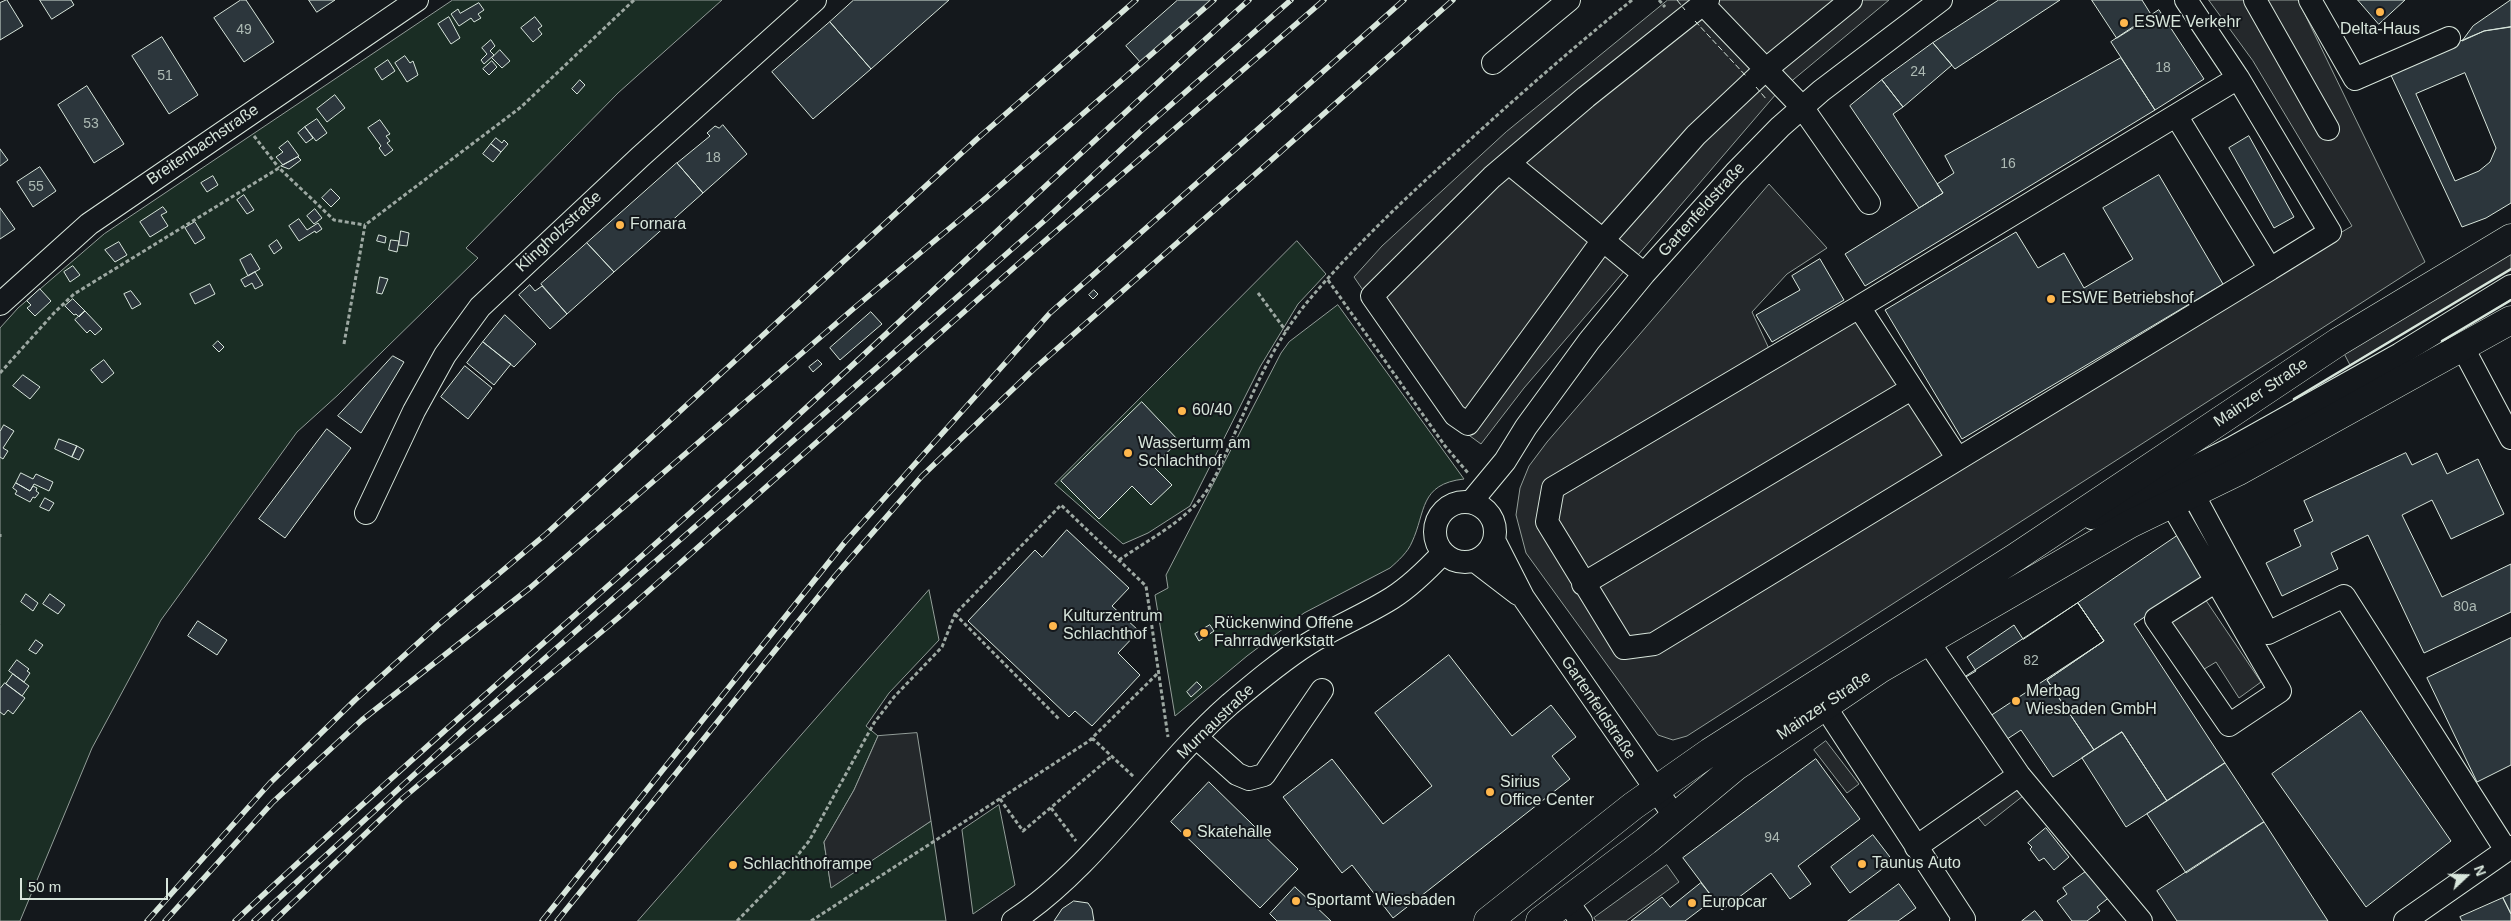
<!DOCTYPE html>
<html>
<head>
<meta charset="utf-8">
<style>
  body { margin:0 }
  #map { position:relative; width:2511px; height:921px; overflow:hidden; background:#14181c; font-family:Helvetica,sans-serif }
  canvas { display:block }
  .north { position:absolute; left:2441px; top:851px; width:50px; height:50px; -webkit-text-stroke:4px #14181c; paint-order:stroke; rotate:69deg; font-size:14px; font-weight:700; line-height:20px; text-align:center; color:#d8e6dc }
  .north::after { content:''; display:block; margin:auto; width:18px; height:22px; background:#d8e6dc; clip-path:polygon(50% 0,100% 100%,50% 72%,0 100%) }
  .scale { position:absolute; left:20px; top:878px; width:148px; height:22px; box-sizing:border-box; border:2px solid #d8e6dc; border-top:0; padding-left:6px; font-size:15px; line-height:18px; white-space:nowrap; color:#d8e6dc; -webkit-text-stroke:4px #14181c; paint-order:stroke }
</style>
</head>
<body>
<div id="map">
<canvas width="2511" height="921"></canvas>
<div class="north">N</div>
<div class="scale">50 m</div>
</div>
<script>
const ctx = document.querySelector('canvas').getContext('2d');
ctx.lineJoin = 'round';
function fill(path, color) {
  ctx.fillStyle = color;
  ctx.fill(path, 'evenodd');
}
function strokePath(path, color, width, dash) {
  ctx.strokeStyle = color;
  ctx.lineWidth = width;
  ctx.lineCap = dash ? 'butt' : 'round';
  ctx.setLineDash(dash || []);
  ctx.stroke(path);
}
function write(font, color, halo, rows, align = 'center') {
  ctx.font = font + ' Helvetica,sans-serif';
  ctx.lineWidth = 4;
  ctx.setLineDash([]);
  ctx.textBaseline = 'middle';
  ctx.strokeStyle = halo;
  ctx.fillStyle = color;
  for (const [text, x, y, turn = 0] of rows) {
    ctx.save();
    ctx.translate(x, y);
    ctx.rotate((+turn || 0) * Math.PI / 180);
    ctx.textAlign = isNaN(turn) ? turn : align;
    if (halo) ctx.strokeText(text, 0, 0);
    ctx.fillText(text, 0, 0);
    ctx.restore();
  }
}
const green = new Path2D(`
  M453,0h269l-104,93 -152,155 12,10 -140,137 -41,37 -136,188 -69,128 -72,173h-20v-593l18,-20 86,-74z
  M1297,241l29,33 -28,30 -38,63 -70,139 -42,27 -25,11 -68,-60z
  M1338,305l126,174c-45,5 -38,33 -52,63 -4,10 -14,19 -22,26l-86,45 -57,43 -72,60 -20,-121 13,-7 -2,-13 115,-222 8,-11z
  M929,590l10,50 -50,53 -23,33 12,10 -24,54 -30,52 7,45 100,-66 15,100h-308z
  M999,805l16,80 -42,29 -11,-84z`);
fill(green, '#1a2d24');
strokePath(green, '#939e99', 1);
const parking = new Path2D(`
  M1668,0h221l-113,94 -252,294 -43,56 -26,-19 -101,-148 28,-31 124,-114z
  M2209,0h89l127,262 -738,474 -14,4 -15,-5 -132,-182 -10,-38 4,-27 9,-22 18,-24 222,-258 58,64 -40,26 -35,38 19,41 88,-46 99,152 394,-233 -99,-165z
  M2511,253v16l-161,96 -12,-23z
  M2203,596l58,86 -22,16 -23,-36 -15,9 -34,-51z
  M917,733l14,88 -100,67 -7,-46 30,-52 24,-54z
  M1826,741l33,43 -12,9 -33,-43z
  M2019,781l9,11 -43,34 -9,-11z
  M1667,865l12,17 -53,39h-30l-2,-3z`);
fill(parking, '#24282b');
strokePath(parking, '#939e99', 1);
const building = new Path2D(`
  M7,0l16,26 -23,14v-37z
  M40,0h31l3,5 -22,14z
  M241,0h5l28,42 -30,20 -30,-44z
  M309,0h26l-18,12z
  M854,0h95l-78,69 -41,-47z
  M1178,0h34l-71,63 -15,-17z
  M1999,0h61l-105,69 -22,-26z
  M2092,0h50l10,16 -35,22z
  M2358,0h47l-26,24z
  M2511,0v27l-27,4 -22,10 11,-15z
  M479,3l5,7 -6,4 3,4 -7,4 -3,-4 -12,8 -8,-12 7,-5 2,4z
  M2159,10l45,69 -49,31 -44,-68z
  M449,17l11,21 -9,6 -13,-20z
  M535,17l7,9 -4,3 4,5 -9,8 -12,-14z
  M830,22l41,47 -58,50 -41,-47z
  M2511,27v176l-25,15 -24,9 -73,-156 95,-40zM2465,73l31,75 -6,14 -11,9 -24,10 -39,-87z
  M162,37l36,58 -29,19 -37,-58z
  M491,40l4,6 -5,5 4,4 -10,9 -3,-4 6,-6 -5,-6z
  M1933,43l19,22 -49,42 -21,-27z
  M500,50l10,11 -8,7 -10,-10z
  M405,56l5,7 3,-2 5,14 -11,7 -12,-19z
  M2121,58l34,52 -290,176 -20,-32 98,-61 -6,-9 17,-11 -9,-17z
  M388,60l7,11 -13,9 -7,-11z
  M492,61l5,6 -8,8 -6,-6z
  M580,80l5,5 -8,9 -5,-5z
  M1882,80l21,27 -10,7 50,79 -24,15 -69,-102z
  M87,86l37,58 -30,19 -36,-58z
  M335,95l10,13 -18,14 -10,-13z
  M317,119l10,14 -11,8 -11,-14z
  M380,120l10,14 -4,2 4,5 -3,2 6,7 -8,6 -6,-8 2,-2 -13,-18z
  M723,125l24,29 -44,39 -26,-30 33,-27 -3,-3 8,-7 4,2z
  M305,127l8,11 -7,5 -8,-10z
  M2249,136l45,81 -20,11 -45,-80z
  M496,138l6,5 2,-3 4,4 -7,8 -10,-8z
  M288,141l11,15 -16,9 -7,-8 7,-5 -4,-4z
  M491,144l10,8 -8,10 -10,-8z
  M0,149l8,11 -8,6z
  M298,157l3,3 -12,9 -8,-3z
  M677,163l26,30 -89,79 -27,-29z
  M40,167l16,24 -23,16 -16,-25z
  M2159,175l64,109 -261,155 -77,-129 131,-78 22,36 26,-15 20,35 49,-29 -30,-51z
  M213,176l5,9 -11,7 -6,-9z
  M331,189l9,9 -9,9 -9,-9z
  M244,195l10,15 -7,4 -10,-14z
  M163,207l4,5 -6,3 7,11 -18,11 -10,-15z
  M0,208l15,21 -15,10z
  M315,209l7,9 -8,6 -7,-8z
  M299,219l8,11 11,-7 4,6 -6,4 -1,-2 -16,10 -10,-15z
  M195,222l10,16 -10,6 -10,-16z
  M401,231l8,2 -2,13 -8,-1z
  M379,235l7,2 -1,6 -8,-2z
  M277,240l5,8 -8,6 -5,-8z
  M391,240l8,1 -2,11 -8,-2z
  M119,242l8,13 -12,7 -10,-12z
  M587,243l27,29 -47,42 -26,-30z
  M251,254l9,15 -12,7 -8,-16z
  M1820,259l24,41 -72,42 -16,-27 44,-25 -8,-14z
  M73,266l7,9 -10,7 -6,-10z
  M255,272l8,13 -8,4 -3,-6 -7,4 -4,-7z
  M380,277l8,2 -6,15 -5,-1z
  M210,284l5,10 -20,10 -5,-10z
  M530,285l5,6 7,-5 25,28 -17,15 -31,-34z
  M40,289l11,12 -16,15 -8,-8 4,-3 -4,-4z
  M1094,290l4,4 -5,5 -4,-4z
  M131,291l10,13 -9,5 -8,-15z
  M73,299l12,12 -6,6 -3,-3 -2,1 -9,-9z
  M85,311l17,18 -7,6 -5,-5 -3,3 -12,-13z
  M871,312l11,12 -42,36 -10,-12z
  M505,315l31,29 -22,23 -31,-25z
  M218,341l6,6 -5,5 -6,-6z
  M483,342l28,22 -17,21 -27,-22z
  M393,356l11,6 -43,71 -23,-17z
  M104,360l10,13 -12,10 -11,-13z
  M818,360l4,4 -9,8 -4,-5z
  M465,366l27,22 -24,31 -27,-22z
  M23,375l17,12 -10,12 -17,-13z
  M1142,402l37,39 -26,25 19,19 -21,20 -19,-19 -33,33 -38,-38z
  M4,425l10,6 -11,17 5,3 -5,8 -3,-2v-25z
  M327,429l24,19 -66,90 -26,-19z
  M59,439l18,7 -5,11 -17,-8z
  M77,446l7,4 -5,10 -7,-3z
  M2406,453l6,12 25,-12 10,21 31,-15 26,55 -53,25 -19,-39 -30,15 40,82 69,-33v48l-87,41 -56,-118 -37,18 7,16 -56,27 -16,-33 35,-17 -7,-16 19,-9 -9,-20z
  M21,473l12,6 3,-5 17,8 -4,9 -15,-7 -4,7 -14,-8z
  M16,483l14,8 3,-5 4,2 -1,3 3,2 -4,5 -2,-1 -3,5 -15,-8 2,-3 -4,-3z
  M45,498l9,5 -5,8 -9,-4z
  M1067,530l62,58 -17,18 27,25 -21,22 22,22 -48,51 -17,-15 -6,6 -101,-96 67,-71 7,7z
  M2180,534l28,41 -74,49 91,139 -58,38 -45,-69 -28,18 -47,-70 57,-39 -26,-38z
  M26,594l12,9 -5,8 -12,-9z
  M50,594l15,11 -7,9 -15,-10z
  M2078,603l26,38 -57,39 47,70 -41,27 -32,-47 -20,13 -42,-62 17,-10 -9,-14 47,-32 9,14z
  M2078,603l26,38 -120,79 -25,-39z
  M198,621l29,19 -10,15 -29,-19z
  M1210,625l4,6 -15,10 -4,-7z
  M2511,638v127l-34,17 -50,-104z
  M36,640l7,5 -7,9 -7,-4z
  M1449,655l63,81 39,-31 25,32 -24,19 18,23 -177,139 -41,-53 -10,8 -59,-76 49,-38 51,65 49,-38 -57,-73z
  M17,660l12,9 -2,2 3,2 -6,9 -15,-11z
  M13,674l16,12 -7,10 -16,-12z
  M1197,682l5,5 -11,10 -4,-5z
  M5,683l20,15 -12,16 -5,-4 -4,5 -4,-3v-23z
  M2361,711l90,130 -85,66 -94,-133z
  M2122,732l45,69 -41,26 -44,-69z
  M1816,759l44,60 -62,47 13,18 -21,15 -19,-26 -49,37 -39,-52z
  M2225,763l39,59 -78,51 -39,-59z
  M1209,782l89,87 -38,39 -89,-86z
  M2264,822l64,99h-151l-20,-30z
  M2046,828l23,29 -15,13 -10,-12 -5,3 -9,-12 2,-2 -4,-4z
  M1873,835l20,26 -43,32 -19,-26z
  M2091,868l20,28 -14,11 3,4 -13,10h-15l-15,-20 10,-7 -4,-6z
  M1701,883l13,16 -29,22h-54l31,-24 8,10z
  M1899,884l17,24 -18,13h-50z
  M1295,887l36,34h-54l-7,-7z
  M2511,894v20l-8,-16z
  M2503,898l8,16v7h-49l-2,-4z
  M1074,901l14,2 4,6 2,12h-40l8,-12z
  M2035,911l8,10h-21z`);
fill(building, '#2c363c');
strokePath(building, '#d8e6dc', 1);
const minor = new Path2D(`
  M1708,0l-122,97 -94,80 -120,119 83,119 13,9 135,-184 93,-105 69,-65 86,-70
  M2255,0l73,129
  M2310,0l45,79 94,-41
  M1703,4l99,103 67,96
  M1493,63l76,-63
  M2238,78l92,154 -60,37
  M1509,163l135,111
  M0,304l89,-80 328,-224
  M1859,307l-306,181 -6,34 77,126 30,-4 616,-375 -93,-152
  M2463,348l48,90
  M1958,459l-99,-152 379,-229 -52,-78
  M2193,494l75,139 76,-37 162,254
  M1435 532a30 30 0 1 1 60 0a30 30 0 1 1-60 0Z
  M1471,502l34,-41 21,-34 63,-86 55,-67 91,-101 45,-46 41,-36 120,-91
  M2172,505l108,186 -51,34 -73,-106 60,-38
  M366,513l48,-102 31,-56 35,-48 160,-150 175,-157
  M2092,518l140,-70 168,-94 111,-68
  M1494,540l29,57 152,220
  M1475,561l43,33
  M1583,584l328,-195
  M1927,640l92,135 122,146
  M1824,705l140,214 -3,2
  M1197,738l40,36 12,5 15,-4 58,-85
  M1916,847l103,-72
  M1566,900l15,21
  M1013,921c83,-54 143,-152 217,-217 25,-21 51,-43 78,-60 27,-17 57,-29 84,-46 19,-12 35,-28 51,-45
  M2405,921l106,-74`);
const major = new Path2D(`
  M1488,921l145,-115 77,-54 306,-195 322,-215 173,-104
  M1540,921l106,-80 89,-74 145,-98 250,-145 107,-52 274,-152`);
strokePath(minor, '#d8e6dc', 24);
strokePath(major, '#d8e6dc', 29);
strokePath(new Path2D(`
  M1659,0l6,7
  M254,136l25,32
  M1328,280l117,166 23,27
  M1258,293l28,38
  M344,344l21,-119 156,-118 113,-107
  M0,373l54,-60 20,-19 205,-126 55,52 31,5
  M0,534v3
  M1119,560c26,-18 57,-34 78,-57 17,-18 27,-46 37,-68 21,-47 41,-95 75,-135 43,-51 92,-98 142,-143 59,-54 119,-107 181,-157
  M955,614l105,106
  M1092,738l42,39
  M1000,799l23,32 89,-75
  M1051,808l25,33
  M737,921l45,-46 27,-34 65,-118 20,-26 48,-50 13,-33 106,-109 85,81 22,151
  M811,921l278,-180 69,-68`), '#9da8a2', 3, [4, 2.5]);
strokePath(minor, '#14181c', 22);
strokePath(major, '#14181c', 28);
const rail = new Path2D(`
  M147,921l123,-138 85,-83 84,-76 107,-90 431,-395 159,-139
  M165,921l108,-119 89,-82 169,-133 322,-278 134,-112 227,-197
  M235,921c164,-153 335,-300 502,-450 172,-156 339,-316 512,-471
  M254,921l209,-191 581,-509 98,-91 149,-130
  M274,921l129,-123 215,-180 399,-353 307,-265
  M542,921l303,-379 205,-229 354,-313
  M557,921l278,-345 87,-100 112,-107 419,-369`);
strokePath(rail, '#d8e6dc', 5.5);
strokePath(rail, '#14181c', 4, [11]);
strokePath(new Path2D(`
  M1677,0l8,10
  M1695,21l51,55
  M1756,87l11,13`), '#d8e6dc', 1, [6, 2.5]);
strokePath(new Path2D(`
  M2442,341l69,-41
  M2294,399l217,-130`), '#d8e6dc', 2.5);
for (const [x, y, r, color] of [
  [2380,12,5,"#ffb74d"],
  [2124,23,5,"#ffb74d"],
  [620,225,5,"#ffb74d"],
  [2051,299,5,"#ffb74d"],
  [1182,411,5,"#ffb74d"],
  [1128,453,5,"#ffb74d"],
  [1053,626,5,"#ffb74d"],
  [1204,633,5,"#ffb74d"],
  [2016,701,5,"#ffb74d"],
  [1490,792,5,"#ffb74d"],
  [1187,833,5,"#ffb74d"],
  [1862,864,5,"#ffb74d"],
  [733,865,5,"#ffb74d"],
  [1296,901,5,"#ffb74d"],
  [1692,903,5,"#ffb74d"]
]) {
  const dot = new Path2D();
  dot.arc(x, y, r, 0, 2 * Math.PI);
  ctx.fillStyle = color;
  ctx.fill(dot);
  strokePath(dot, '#14181c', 2);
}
write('14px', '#adbab4', null, [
  ["49",244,30],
  ["18",2163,68],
  ["24",1918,72],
  ["51",165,76],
  ["53",91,124],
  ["18",713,158],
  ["16",2008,164],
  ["55",36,187],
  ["80a",2465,607],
  ["82",2031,661],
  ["94",1772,838]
]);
write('16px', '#d8e6dc', '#14181c', [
  ["ESWE Verkehr",2134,23],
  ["Delta-Haus",2380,30,"center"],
  ["Fornara",630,225],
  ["ESWE Betriebshof",2061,299],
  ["60/40",1192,411],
  ["Wasserturm am",1138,444],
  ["Schlachthof",1138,462],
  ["Kulturzentrum",1063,617],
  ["Schlachthof",1063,635],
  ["Rückenwind Offene",1214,624],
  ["Fahrradwerkstatt",1214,642],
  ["Merbag",2026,692],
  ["Wiesbaden GmbH",2026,710],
  ["Sirius",1500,783],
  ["Office Center",1500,801],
  ["Skatehalle",1197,833],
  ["Taunus Auto",1872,864],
  ["Schlachthoframpe",743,865],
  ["Sportamt Wiesbaden",1306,901],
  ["Europcar",1702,903]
], 'left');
write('16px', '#d8e6dc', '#14181c', [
  ["Breitenbachstraße",203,145,-34],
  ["Gartenfeldstraße",1702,210,-48],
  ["Klingholzstraße",559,232,-43],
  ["Mainzer Straße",2261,393,-34],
  ["Mainzer Straße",1824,706,-34],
  ["Gartenfeldstraße",1598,708,56],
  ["Murnaustraße",1216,722,-44]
]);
</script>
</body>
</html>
